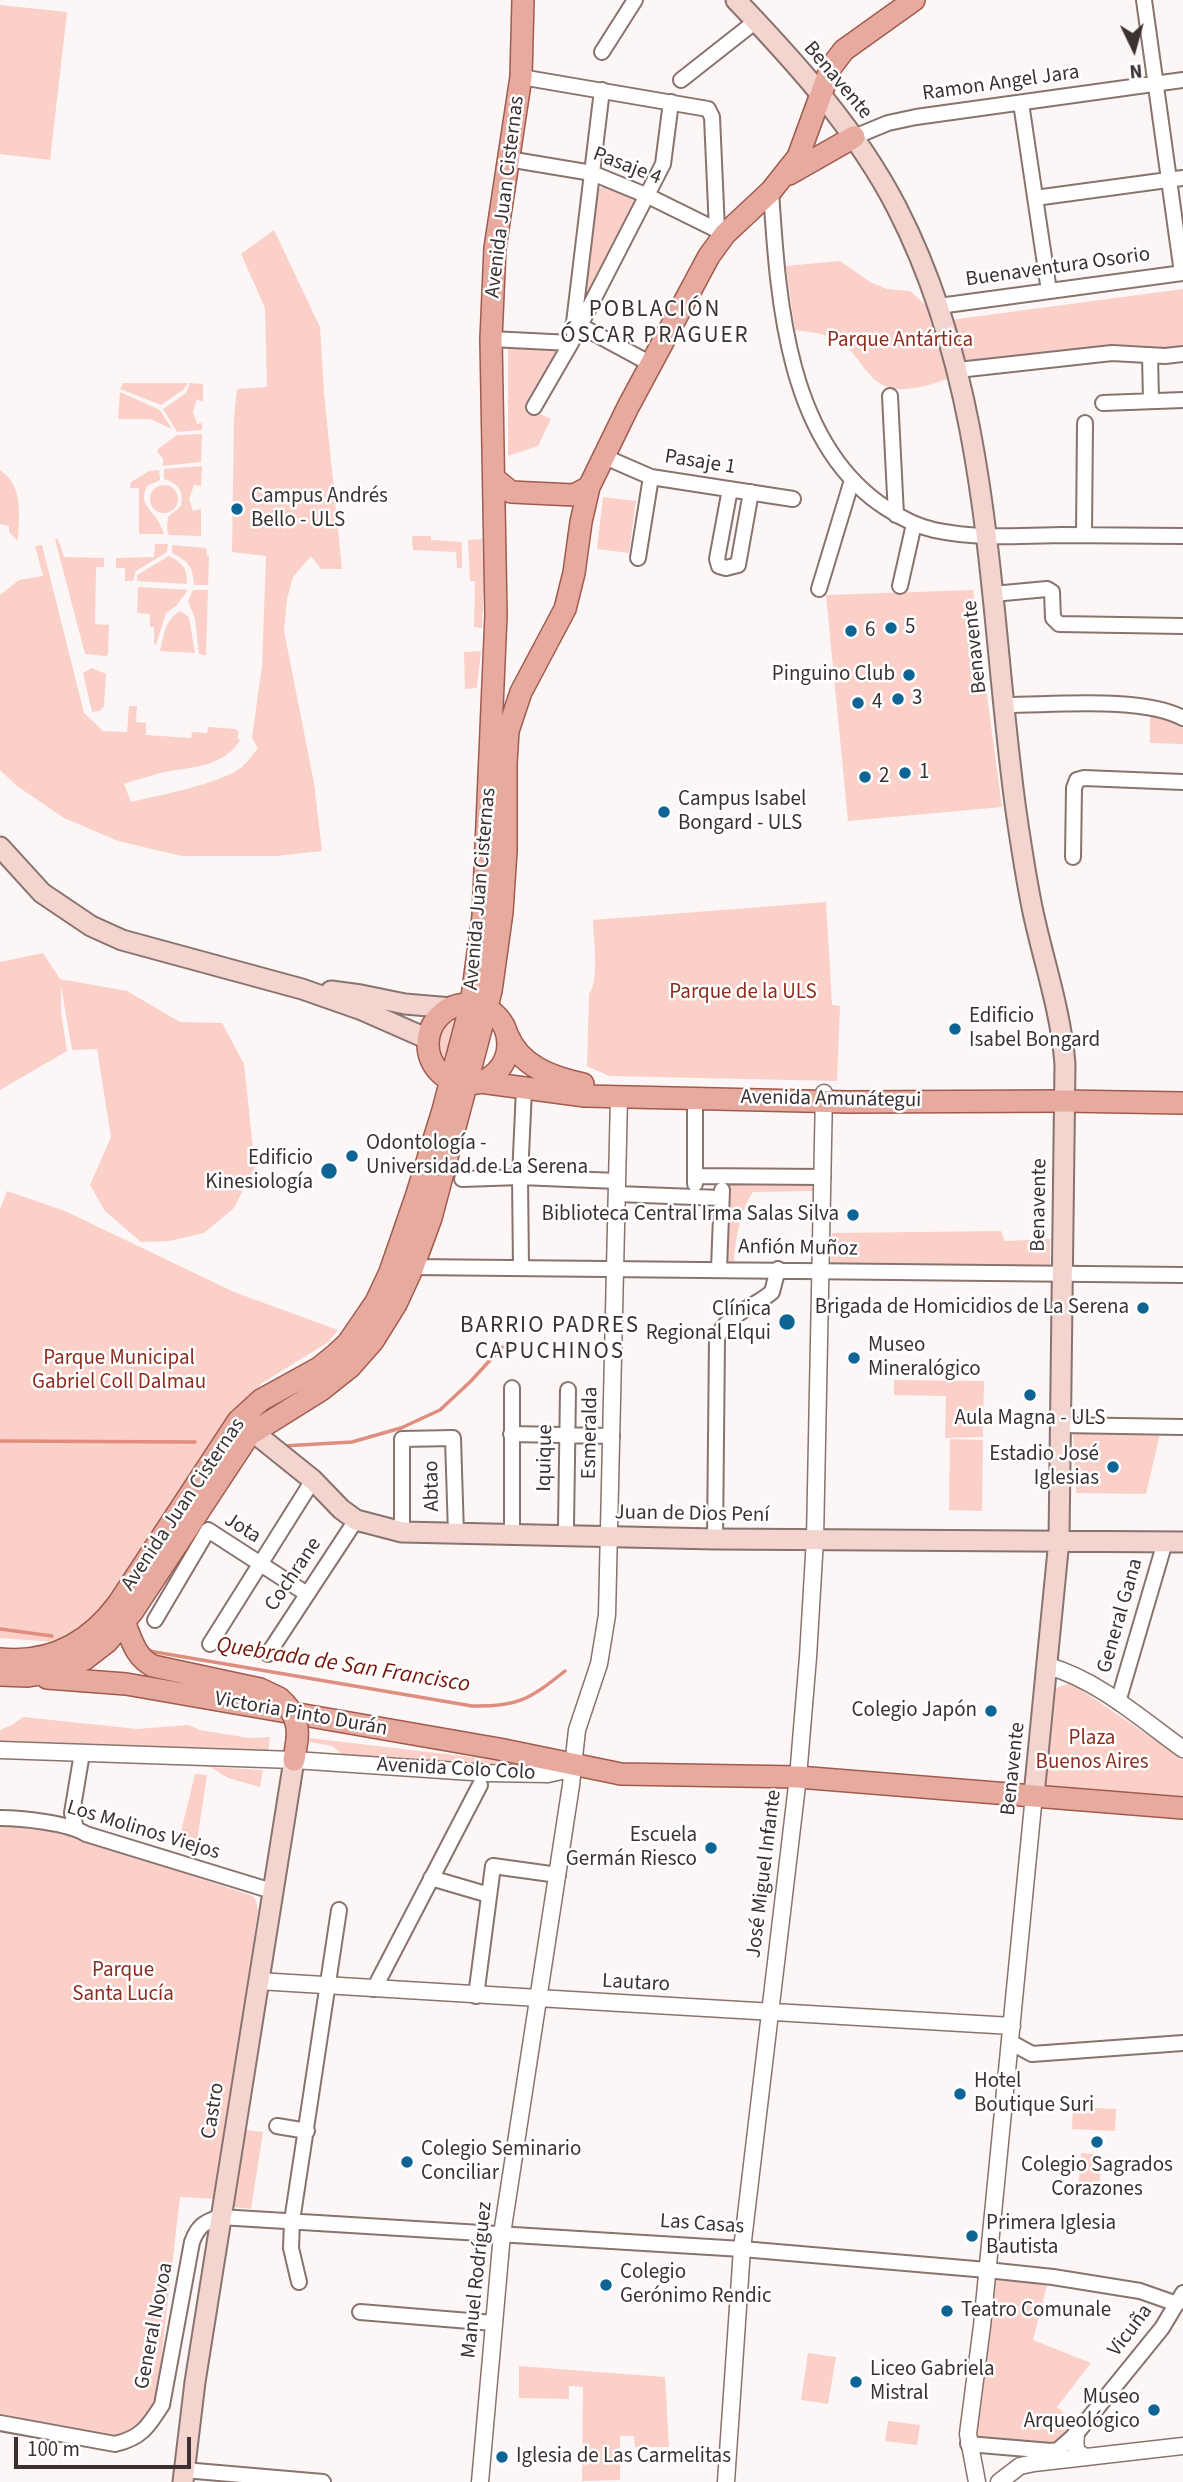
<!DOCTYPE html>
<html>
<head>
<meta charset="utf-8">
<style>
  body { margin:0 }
  #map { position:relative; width:1183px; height:2482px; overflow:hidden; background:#fcf7f6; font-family:"Source Sans 3",sans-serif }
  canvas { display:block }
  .north { position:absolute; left:1099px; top:14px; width:70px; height:70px; -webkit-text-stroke:5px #fff; paint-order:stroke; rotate:175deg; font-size:19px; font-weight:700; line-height:28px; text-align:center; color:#3b3130 }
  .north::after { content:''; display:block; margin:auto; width:24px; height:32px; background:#3b3130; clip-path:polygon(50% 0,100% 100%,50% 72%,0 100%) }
  .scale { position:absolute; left:14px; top:2437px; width:177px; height:32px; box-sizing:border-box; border:4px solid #3b3130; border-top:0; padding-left:9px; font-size:21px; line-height:24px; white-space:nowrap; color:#3b3130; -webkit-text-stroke:5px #fff; paint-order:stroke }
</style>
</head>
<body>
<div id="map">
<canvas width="1183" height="2482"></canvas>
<div class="north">N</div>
<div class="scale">100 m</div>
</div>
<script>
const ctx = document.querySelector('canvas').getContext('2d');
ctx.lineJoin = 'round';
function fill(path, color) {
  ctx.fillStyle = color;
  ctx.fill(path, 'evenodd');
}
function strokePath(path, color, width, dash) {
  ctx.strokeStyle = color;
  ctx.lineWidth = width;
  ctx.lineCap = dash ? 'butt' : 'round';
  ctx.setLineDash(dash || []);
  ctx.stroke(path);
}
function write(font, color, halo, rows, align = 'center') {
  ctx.font = font + ' "Source Sans 3",sans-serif';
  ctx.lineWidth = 5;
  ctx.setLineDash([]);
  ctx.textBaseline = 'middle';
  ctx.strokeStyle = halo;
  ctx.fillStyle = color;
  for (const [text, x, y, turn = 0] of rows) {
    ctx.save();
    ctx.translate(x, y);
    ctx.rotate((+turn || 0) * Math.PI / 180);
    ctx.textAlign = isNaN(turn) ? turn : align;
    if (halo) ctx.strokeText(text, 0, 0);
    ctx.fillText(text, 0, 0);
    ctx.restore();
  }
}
fill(new Path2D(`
  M0,5l67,7 -17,148 -50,-6z
  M608,186l22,9 6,8 -55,108 16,-120 2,-3z
  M274,230l46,97 4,66 18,176h-21l-10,-13 -18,21 -6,22 -3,32 30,152 8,68 -46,5h-94l-64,-15 -54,-23 -47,-32 -17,-16v-175l19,-15 24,-4 -8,-30 7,-1 42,168 19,18 24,1 2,-26h8l-1,16 10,1v12l45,3 1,-6 15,1 1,-6 28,2 3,3 -2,6 3,2c-18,29 -49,26 -79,33 -12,3 -25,7 -37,11l7,18c29,-7 84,-17 108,-33 8,-5 13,-14 19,-21l-6,-10 10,-72 4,-110 -34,-4 2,-135 3,-28 30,-2 -2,-79 -24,-54z
  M840,261l30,21 17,7 23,2 29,26 17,59c-26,9 -65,25 -86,-1 -12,-13 -16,-25 -33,-35 -11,-7 -30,-8 -42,-10l-9,-64z
  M1183,289v59c-33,3 -65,-1 -98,1 -40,3 -80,9 -120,14l-15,-43z
  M508,347l55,2 -34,60 22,10 -13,27 -30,10z
  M123,383h65l-5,7 -22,15 -41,-16z
  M190,383l13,1v18l-6,-3 -4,13 4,12 5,-1v7l-25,2 -14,-23 23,-16z
  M120,392l40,18 12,19 -22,-10h-32z
  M202,434l-1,28 -38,4v-8l-6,-6 1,-3 19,-14z
  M202,466l-1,20 -7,-1 -5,14 4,12 8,-2v27l-32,-1 -2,-6 1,-12 13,-11c3,-15 -3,-23 -17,-27v-10z
  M0,470c24,16 19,46 18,71l-9,-9v-6l-9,-2z
  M159,470l1,10 -13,6c-7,16 0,20 9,32 4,5 6,11 8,16h-25v-46h-9l1,-6 18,-11z
  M150 499a14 14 0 1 1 28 0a14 14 0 1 1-28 0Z
  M603,497l33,4 -7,52 -32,-4z
  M412,536h19v4l31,2v26h-5l-1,-16 -43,-2z
  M55,539h3l6,18 40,1v9h-8l-1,57 14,1 -1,29 -2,2 -21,-2z
  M482,539l2,44 -2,45 -8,-1 1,-46h-5l-2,-41z
  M155,544h13l-1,8 -31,19 -3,10h-8v-13h-9v-10l38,-1z
  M172,545l34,3 1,8h2l-1,29h-14c-1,-19 -6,-24 -22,-32z
  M169,556c14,8 18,11 18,28l-50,-3v-6z
  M138,587l50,3 -12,16 -10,7 -10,32 -2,-1v-17h-4v-13l-13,-1z
  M193,590h15l-2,65 -7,-1 -4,-36 -7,-17z
  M973,590l29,217 -154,14 -22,-226z
  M180,611l9,6 6,36 -35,-2c4,-16 5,-31 20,-40z
  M481,651l-4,37 -12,1 -1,-37z
  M92,668l14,6 -2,32 -4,5 -8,1 -9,-39z
  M1150,714l30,8 3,5v17l-33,-1z
  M826,902l6,103 8,1 -3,75 -228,-5 -22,-10 2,-72c11,-14 4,-55 4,-74z
  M43,953l17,26 67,12 53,31 42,1 22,41 11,103 -21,41 -30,25 -35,8 -28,1 -36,-31 -15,-26 21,-48 -14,-88 -25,1 -11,-64v26l6,39 -67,39v-128z
  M458,1008l-14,57c-24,-21 -9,-45 14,-57z
  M726,1179l87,1 1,11 -61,1c-13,18 -18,49 -19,72h-9z
  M7,1191l58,20 169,81 104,38 -11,13 -65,40 -35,40 -132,198 -39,21 -56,-4v-429z
  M1001,1231l4,10 45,-2v30l-219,-2 1,-34z
  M894,1380l90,1 -1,56 -38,1 1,-42 -52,-1z
  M1161,1429l-15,65 -70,-1 -3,-62z
  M950,1439l33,1 -1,71 -33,-1z
  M1071,1683l112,76v45l-136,-12 -4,-11 10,-92z
  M23,1717l114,12 51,-4 12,5 49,8 21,-1 -2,16 -268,-11v-12l12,-5z
  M309,1738l239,28 -202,-9 -14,-11 -22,-4z
  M210,1767l53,3 -3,17 -32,-9z
  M195,1774l12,1 -12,79 -18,-6z
  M22,1824l46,11 185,61 3,5 2,9 -42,289 -36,-2 -24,206 -11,19 -31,16 -114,-21v-592z
  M1073,2107l43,2 -1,22 -43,-2z
  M246,2130l17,2 -12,77 -17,-2z
  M1081,2153l21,2 -3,39 -21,-1z
  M991,2276l57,6 -15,58 58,23 -34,44 21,17 -22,23 -79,-9 -4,-17z
  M808,2353l28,4 -8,47 -27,-4z
  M519,2366l146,11 4,70h-34l-1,-11h-14v44l-38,1 1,-94 -14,-1v13l-50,-1z
  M888,2421l32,4 -3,20 -32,-4z`), '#fad0c8');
strokePath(new Path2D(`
  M0,1441l195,1
  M283,1446l69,-4 49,-14 39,-18 31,-29 31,-34
  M0,1629l52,7
  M149,1651l323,55c46,1 58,-7 93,-35`), '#de8d7e', 3.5);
const minor = new Path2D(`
  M1144,0l38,273
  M602,52l33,-52
  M521,77l187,32 4,8 5,113
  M681,80l75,-59
  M1021,103l28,188
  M854,137l34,-14 28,-6 267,-37
  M508,159l84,14 56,23 75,37
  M771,191c7,107 15,252 115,317 15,10 30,18 48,22 42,9 85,6 127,5 41,0 81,1 122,1
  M1035,198l148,-20
  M939,306l244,-33
  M573,325h6l72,39
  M573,331l29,-241
  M491,339l80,4
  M1150,355l1,45
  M958,370l154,-17 53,3 18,-2
  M890,396l6,119
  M1103,403l80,-3
  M534,407l37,-64 92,-179 8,-62
  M605,457l46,20 142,22
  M730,489l-13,70 2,7 7,2 12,-3 13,-73
  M1084,535l1,-112
  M638,558l13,-81
  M900,586l14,-62
  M819,589l33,-109
  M993,594l54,-5 5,3 1,26 6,6 124,2
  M1005,705c49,0 137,-9 178,13
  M1073,857l1,-69 3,-8 7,-2 99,4
  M695,1176l128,1
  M462,1179l58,-2 97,4
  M695,1184v-86
  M617,1194l104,4
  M413,1267l770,8
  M521,1268l-1,-91 4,-88
  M719,1269l3,-79
  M512,1388v147
  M1059,1425l124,2
  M511,1434l101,2
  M566,1527l2,-137
  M402,1532v-93l51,-1 3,96
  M715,1539l2,-200c8,-25 37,-31 55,-47l6,-23
  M155,1620l53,-90 99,64
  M210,1644l103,-164
  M268,1654l88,-134
  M1118,1702l47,-160
  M0,1818c21,0 69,5 86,16l186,57
  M76,1828l-4,-15 10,-60
  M431,1878l58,17
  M374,1989l106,-204
  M476,1996l17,-130 65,9
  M1010,2042l22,12 151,-11
  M277,2126l30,5
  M299,2282l-8,-34 1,-27 47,-311
  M360,2312l134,11
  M0,2423l115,21c26,-6 33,-17 47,-39l30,-163c6,-16 12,-20 28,-25l522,32 245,21 66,7 87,14 37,13
  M968,2444l83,7 7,-1 18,-16 86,-106 21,-35
  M184,2470l139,12`);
const tertiary = new Path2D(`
  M1048,1666c50,14 93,53 135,83
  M0,1750l294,10 193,13 61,1 18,-4 7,-5
  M258,1981c251,17 503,29 754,45
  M1076,2434c-1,12 -2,18 10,23
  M480,2482l22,-248 69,-449 6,-55 22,-66 8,-49 12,-518
  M726,2482l16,-233 56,-472 10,-120 7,-118 9,-446
  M977,2482l-9,-48 14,-108 52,-531
  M999,2482l21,-16 14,-3 149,-17`);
const secondary = new Path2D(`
  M736,0c60,63 121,130 161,208 96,187 91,399 119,603 5,34 10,68 17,101 11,51 28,100 32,152l-6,476 -25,255
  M0,847l42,46 49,33 31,14 180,49 60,21 66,29
  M331,991l30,4 44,9 47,4
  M242,1423l71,57 28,29 15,11 46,12 313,7 468,3
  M183,2482l12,-100 99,-622`);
const primary = new Path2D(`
  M789,174l65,-37
  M495,479l16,13 63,3 15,-8
  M428 1044a40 40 0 1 1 80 0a40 40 0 1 1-80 0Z
  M507,1034c13,32 44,43 76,50
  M480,1082l105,14 263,6 216,-1 119,2
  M124,1622c8,18 11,35 29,44l107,23 19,9
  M0,1659c49,5 89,-16 118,-55l120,-183 23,-21 58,-32 16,-13 13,-12 28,-41 14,-30 26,-75 27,-87 28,-106 12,-88 13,-301 -5,-276 4,-91 26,-171 2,-77
  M0,1675l28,1 32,-5 25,-12 22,-17 26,-31 116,-176 72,-45 29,-23 23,-26 23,-37 17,-37 18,-49 60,-227 11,-79 4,-61v-88l2,-32 13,-39 44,-83 9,-36 7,-51 8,-35 39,-80 81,-151 16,-22 46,-43 27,-34 33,-90 13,-17 70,-50
  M47,1678l79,6 373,65 122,25 177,3 385,31
  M294,1760l3,-20`);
strokePath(minor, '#88736e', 18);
strokePath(tertiary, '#88736e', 19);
strokePath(secondary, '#88736e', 23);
strokePath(primary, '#a05b4f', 24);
strokePath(minor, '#fff', 14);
strokePath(tertiary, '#fff', 16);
strokePath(secondary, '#f3d4cf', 19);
strokePath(primary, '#e7aa9f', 21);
const primaryBridge = new Path2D(`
  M279,1698c14,12 20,24 18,42`);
strokePath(primaryBridge, '#a05b4f', 24, []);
strokePath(primaryBridge, '#e7aa9f', 21);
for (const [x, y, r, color] of [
  [237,509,7,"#0e6495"],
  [891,628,7,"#0e6495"],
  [851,631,7,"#0e6495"],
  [909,675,7,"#0e6495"],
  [898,699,7,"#0e6495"],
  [858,703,7,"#0e6495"],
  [905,773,7,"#0e6495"],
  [865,777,7,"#0e6495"],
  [664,812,7,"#0e6495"],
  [955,1029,7,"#0e6495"],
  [352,1156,7,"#0e6495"],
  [329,1171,9,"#0e6495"],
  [853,1215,7,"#0e6495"],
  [1143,1308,7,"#0e6495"],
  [787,1322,9,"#0e6495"],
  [854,1358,7,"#0e6495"],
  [1030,1395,7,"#0e6495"],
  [1113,1467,7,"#0e6495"],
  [991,1711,7,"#0e6495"],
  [711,1848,7,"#0e6495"],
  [960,2094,7,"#0e6495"],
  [1097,2142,7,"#0e6495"],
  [407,2162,7,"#0e6495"],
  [972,2236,7,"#0e6495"],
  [606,2285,7,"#0e6495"],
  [947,2311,7,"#0e6495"],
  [856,2382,7,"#0e6495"],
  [1154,2410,7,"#0e6495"],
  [502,2457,7,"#0e6495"]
]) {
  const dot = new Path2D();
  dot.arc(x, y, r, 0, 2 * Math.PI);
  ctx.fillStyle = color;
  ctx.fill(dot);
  strokePath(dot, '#fff', 2.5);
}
write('21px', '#3b3130', '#fff', [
  ["Benavente",837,81,50],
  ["Ramon Angel Jara",1001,84,-8],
  ["Pasaje 4",627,167,21],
  ["Avenida Juan Cisternas",506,197,-83],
  ["Buenaventura Osorio",1058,268,-8],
  ["Pasaje 1",700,463,9],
  ["Benavente",976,647,-96],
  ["Avenida Juan Cisternas",481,889,-85],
  ["Avenida Amunátegui",831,1100,1],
  ["Benavente",1040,1205,-89],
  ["Anfión Muñoz",798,1249,1],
  ["Esmeralda",591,1433,-89],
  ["Iquique",546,1458,-89],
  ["Abtao",433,1486,-91],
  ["Avenida Juan Cisternas",184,1505,-56],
  ["Juan de Dios Pení",692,1515,1],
  ["Jota",242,1529,32],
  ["Cochrane",294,1575,-56],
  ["General Gana",1121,1616,-74],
  ["Victoria Pinto Durán",301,1715,10],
  ["Benavente",1014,1769,-84],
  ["Avenida Colo Colo",456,1770,3],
  ["Los Molinos Viejos",143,1831,17],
  ["José Miguel Infante",765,1874,-83],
  ["Lautaro",636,1984,3],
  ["Castro",214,2111,-81],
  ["Las Casas",702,2225,4],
  ["Manuel Rodríguez",478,2280,-84],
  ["General Novoa",155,2326,-79],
  ["Vicuña",1131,2331,-53]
]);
write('21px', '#8d2d1e', '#fff', [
  ["Parque Antártica",900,341],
  ["Parque de la ULS",743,993],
  ["Parque Municipal",119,1359],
  ["Gabriel Coll Dalmau",119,1383],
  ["Plaza",1092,1739],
  ["Buenos Aires",1092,1763],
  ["Parque",123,1971],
  ["Santa Lucía",123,1995]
]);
write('21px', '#3b3130', '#fff', [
  ["Campus Andrés",251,497],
  ["Bello - ULS",251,521],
  ["5",905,628],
  ["6",865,631],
  ["Pinguino Club",895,675,"right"],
  ["3",912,699],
  ["4",872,703],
  ["1",919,773],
  ["2",879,777],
  ["Campus Isabel",678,800],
  ["Bongard - ULS",678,824],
  ["Edificio",969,1017],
  ["Isabel Bongard",969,1041],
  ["Odontología -",366,1144],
  ["Universidad de La Serena",366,1168],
  ["Edificio",313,1159,"right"],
  ["Kinesiología",313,1183,"right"],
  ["Biblioteca Central Irma Salas Silva",839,1215,"right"],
  ["Brigada de Homicidios de La Serena",1129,1308,"right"],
  ["Clínica",771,1310,"right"],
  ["Regional Elqui",771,1334,"right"],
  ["Museo",868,1346],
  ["Mineralógico",868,1370],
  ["Aula Magna - ULS",1030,1419,"center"],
  ["Estadio José",1099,1455,"right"],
  ["Iglesias",1099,1479,"right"],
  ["Colegio Japón",977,1711,"right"],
  ["Escuela",697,1836,"right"],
  ["Germán Riesco",697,1860,"right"],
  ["Hotel",974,2082],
  ["Boutique Suri",974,2106],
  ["Colegio Seminario",421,2150],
  ["Conciliar",421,2174],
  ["Colegio Sagrados",1097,2166,"center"],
  ["Corazones",1097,2190,"center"],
  ["Primera Iglesia",986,2224],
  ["Bautista",986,2248],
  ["Colegio",620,2273],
  ["Gerónimo Rendic",620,2297],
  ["Teatro Comunale",961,2311],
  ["Liceo Gabriela",870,2370],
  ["Mistral",870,2394],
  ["Museo",1140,2398,"right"],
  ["Arqueológico",1140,2422,"right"],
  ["Iglesia de Las Carmelitas",516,2457]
], 'left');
ctx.letterSpacing = '2px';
write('23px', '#3b3130', '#fff', [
  ["POBLACIÓN",655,311],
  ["ÓSCAR PRAGUER",655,337],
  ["BARRIO PADRES",550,1327],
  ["CAPUCHINOS",550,1353]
]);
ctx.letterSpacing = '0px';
write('italic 23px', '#761608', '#fff', [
  ["Quebrada de San Francisco",343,1666,9]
]);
</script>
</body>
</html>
